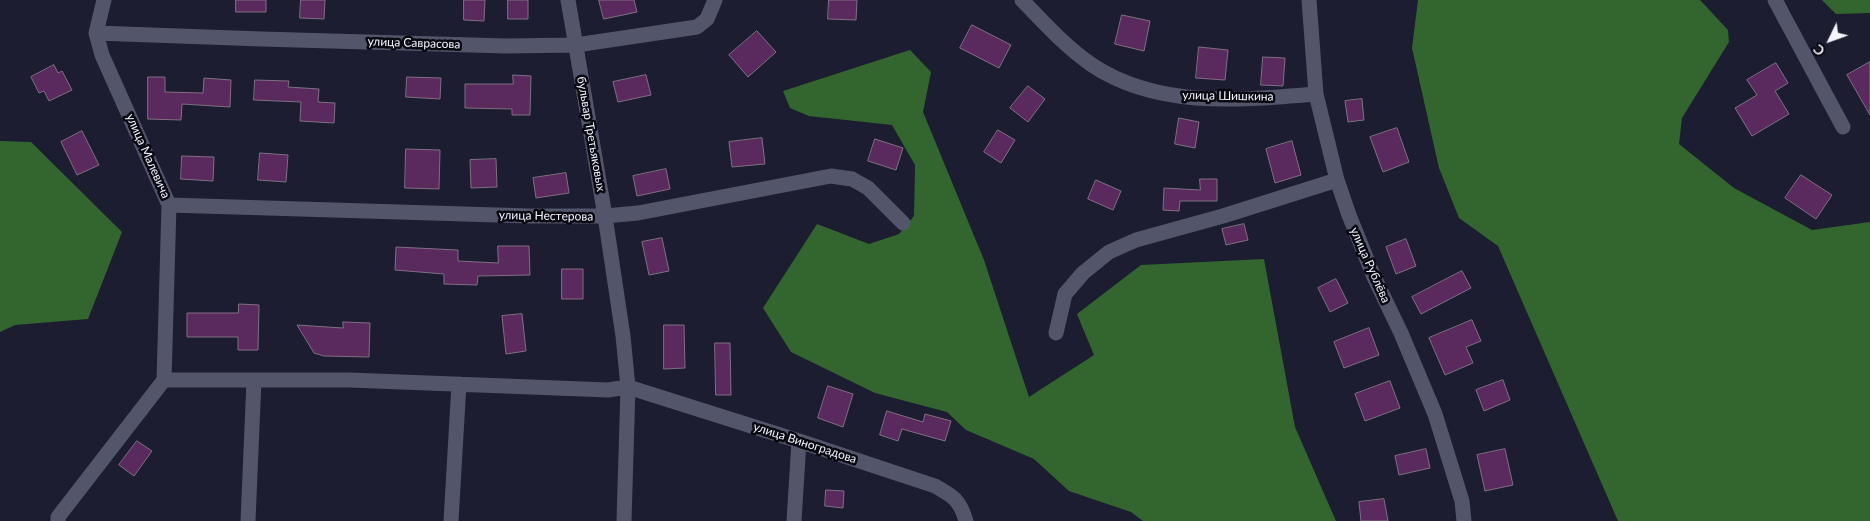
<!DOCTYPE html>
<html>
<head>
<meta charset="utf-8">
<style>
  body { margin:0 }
  #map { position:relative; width:1870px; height:521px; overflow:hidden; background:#1c1d30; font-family:Lato,sans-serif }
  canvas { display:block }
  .north { position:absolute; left:1805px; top:15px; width:50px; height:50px; -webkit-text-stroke:4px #080810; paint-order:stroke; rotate:228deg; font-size:14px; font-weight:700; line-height:20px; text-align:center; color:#f3f4ff }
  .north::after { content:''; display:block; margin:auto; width:18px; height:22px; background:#f3f4ff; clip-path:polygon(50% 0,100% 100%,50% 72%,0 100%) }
</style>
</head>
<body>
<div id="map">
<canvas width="1870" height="521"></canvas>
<div class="north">С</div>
</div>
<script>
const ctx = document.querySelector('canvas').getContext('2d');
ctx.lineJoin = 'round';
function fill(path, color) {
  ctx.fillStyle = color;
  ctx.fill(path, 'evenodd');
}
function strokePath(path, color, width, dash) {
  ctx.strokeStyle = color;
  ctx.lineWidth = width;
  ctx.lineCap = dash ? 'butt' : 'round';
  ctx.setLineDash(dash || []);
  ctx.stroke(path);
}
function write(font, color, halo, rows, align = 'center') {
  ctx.font = font + ' Lato,sans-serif';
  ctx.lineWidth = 5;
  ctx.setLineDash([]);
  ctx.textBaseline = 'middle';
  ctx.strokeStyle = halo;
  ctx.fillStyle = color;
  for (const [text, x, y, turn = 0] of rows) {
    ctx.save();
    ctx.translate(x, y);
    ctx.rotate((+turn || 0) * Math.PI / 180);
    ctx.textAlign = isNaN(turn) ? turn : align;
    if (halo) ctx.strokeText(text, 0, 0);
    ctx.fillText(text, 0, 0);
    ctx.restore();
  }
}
fill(new Path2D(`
  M1418,0h282l28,30 1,12 -47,76 -3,26 55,44 78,42 58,-8v299h-252l-120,-275 -39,-28 -20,-50 -27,-120z
  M1822,0h48v13l-34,1z
  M910,50l21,22 -8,40 61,148 45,137 65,-42 -17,-41 64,-49 123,-6 31,168 41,94h-193l-12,-9 -62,-21 -35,-32 -68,-29 -19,-18 -72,-19 -84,-41 -28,-44 54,-84 52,20 30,-10 15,-18 1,-51 -23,-40 -83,-9 -19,-8 -7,-17z
  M0,141l31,1 91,90 -34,87 -73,6 -15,7z`), '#33662e');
const building = new Path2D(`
  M236,0h30v12h-30z
  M301,0h24l-1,19 -24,-1z
  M464,0h21l-1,21 -20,-1z
  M508,0h20v19h-20z
  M599,0h35l3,12 -33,7z
  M829,0h28l-1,20 -28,-1z
  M1122,15l28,6 -6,30 -29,-7z
  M972,25l39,20 -12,23 -39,-20z
  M757,31l19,21 -28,25 -19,-22z
  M1199,47l29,3 -3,30 -29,-2z
  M1263,57l22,1 -2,28 -22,-1z
  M1870,62v53l-23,-40z
  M1776,63l12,20 -13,8 14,23 -37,22 -17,-28 22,-13 -10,-15z
  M54,65l4,8 4,-2 10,19 -23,11 -5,-10 -5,2 -8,-16z
  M513,75l18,1 -1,39h-18v-6l-47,-1v-24h48z
  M646,75l5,20 -33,7 -5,-20z
  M148,77h17v15l38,1 1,-15 27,2 -1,27 -48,-3 -1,16 -33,-1z
  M407,77l34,1 -1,21 -34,-2z
  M255,80l34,1 -1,6 31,2 -1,13 17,1 -1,20 -34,-2 1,-19 -47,-2z
  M1028,86l17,13 -17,23 -18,-14z
  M1362,99l2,21 -16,2 -3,-21z
  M1179,118l20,4 -4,26 -20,-4z
  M1397,128l12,34 -26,10 -13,-35z
  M998,130l17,10 -14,23 -17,-11z
  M82,131l17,34 -22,10 -16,-33z
  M762,138l3,26 -33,3 -3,-25z
  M875,139l28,9 -7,22 -28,-9z
  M1292,141l9,34 -26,8 -9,-34z
  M406,149l34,1 -1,39 -34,-1z
  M260,153l28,2 -2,27 -28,-2z
  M182,156l32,1 -1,24 -32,-2z
  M496,159l1,28 -26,1 -1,-28z
  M666,169l4,20 -33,7 -4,-20z
  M566,173l3,20 -33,5 -3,-20z
  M1801,175l31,20 -16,24 -31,-21z
  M1200,179h17v22h-37l-1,10 -16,-1 1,-22 36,2z
  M1096,180l25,11 -8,19 -25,-11z
  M1244,224l4,16 -22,5 -4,-16z
  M662,238l7,33 -20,4 -7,-33z
  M1406,239l10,27 -20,8 -10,-27z
  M498,246h31l1,29 -52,1 -1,9 -33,-1v-10l-49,-4 1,-23 62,3v11l40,2z
  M562,269h21v30h-21z
  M1462,271l9,17 -50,26 -9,-17z
  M1336,279l12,24 -18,9 -12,-24z
  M239,304l20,1 -1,45h-20v-13h-51v-24h51z
  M522,314l4,37 -20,3 -4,-38z
  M1472,320l9,21 -15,6 7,16 -28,12 -16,-37z
  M343,322l27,1 -1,34 -45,-1 -10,-3 -17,-28 46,3z
  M664,325h20l1,43 -21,1z
  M1369,328l10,27 -35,13 -10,-26z
  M715,343h15l1,52h-15z
  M1503,380l7,20 -26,11 -8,-21z
  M1390,381l10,27 -35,13 -10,-27z
  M828,386l25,8 -10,33 -25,-9z
  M887,411l36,11 2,-8 26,7 -6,20 -43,-12 -4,12 -18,-6z
  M137,441l15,10 -18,25 -15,-11z
  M1426,449l4,19 -31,7 -4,-19z
  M1505,449l8,36 -28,6 -8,-36z
  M826,490l18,1 -1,17 -18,-2z
  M1384,499l4,22h-27l-2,-19z`);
fill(building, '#5a2a5e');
strokePath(building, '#816f82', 1);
strokePath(new Path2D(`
  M104,0l-8,33 6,22 67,150 -5,175
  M568,0l37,216 18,120 5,51 -4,134
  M1022,0c22,23 44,47 70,65 66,44 150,35 224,29
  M1309,0l7,94 21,86 12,35 25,62 27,56 34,81 27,87 2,20
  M1775,0l68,127
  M96,33l166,6 244,7 70,-1 121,-18 10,-8 8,-19
  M169,205l361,11h75l33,-3 193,-37 21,3 16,9 35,35
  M1056,333l9,-39 18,-21 26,-21 27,-12 87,-24 114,-36
  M164,380h186l258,10 20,-3 171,54 136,45c18,10 25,14 31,35
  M58,521v-4l106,-137
  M248,521l6,-141
  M451,521l8,-137
  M794,521l5,-80`), '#53556a', 15);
write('12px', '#f3f4ff', '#080810', [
  ["улица Саврасова",414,43,2],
  ["улица Шишкина",1228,96,1],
  ["бульвар Третьяковых",591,134,80],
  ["улица Малевича",148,156,66],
  ["улица Нестерова",546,216,1],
  ["улица Рублёва",1370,265,66],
  ["улица Виноградова",805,443,18]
]);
</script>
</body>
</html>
